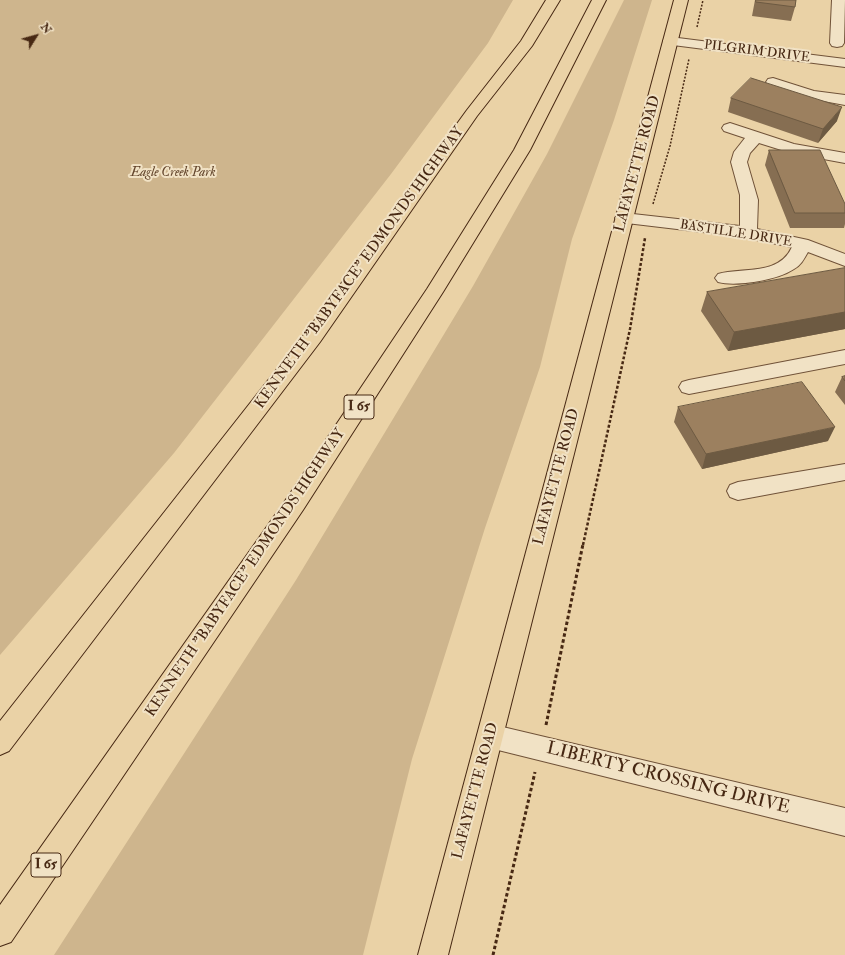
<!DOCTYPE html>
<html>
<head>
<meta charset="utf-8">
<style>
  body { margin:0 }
  #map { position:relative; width:845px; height:955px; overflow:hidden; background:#ead2a6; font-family:"IM FELL Double Pica",serif }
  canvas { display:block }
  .north { position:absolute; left:16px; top:16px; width:40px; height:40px; -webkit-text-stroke:3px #f1e2c5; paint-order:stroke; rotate:53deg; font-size:11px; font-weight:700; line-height:16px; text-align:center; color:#472813 }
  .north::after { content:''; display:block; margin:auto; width:14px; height:18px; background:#472813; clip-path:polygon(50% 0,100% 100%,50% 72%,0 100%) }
</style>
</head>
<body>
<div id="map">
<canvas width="845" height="955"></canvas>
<div class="north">N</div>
</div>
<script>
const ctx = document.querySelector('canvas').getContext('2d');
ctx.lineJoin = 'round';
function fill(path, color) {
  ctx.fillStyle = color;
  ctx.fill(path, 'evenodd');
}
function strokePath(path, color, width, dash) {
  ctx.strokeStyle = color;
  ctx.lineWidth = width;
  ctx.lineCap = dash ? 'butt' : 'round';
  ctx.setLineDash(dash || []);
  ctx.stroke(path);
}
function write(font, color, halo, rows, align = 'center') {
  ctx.font = font + ' "IM FELL Double Pica",serif';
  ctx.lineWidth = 4;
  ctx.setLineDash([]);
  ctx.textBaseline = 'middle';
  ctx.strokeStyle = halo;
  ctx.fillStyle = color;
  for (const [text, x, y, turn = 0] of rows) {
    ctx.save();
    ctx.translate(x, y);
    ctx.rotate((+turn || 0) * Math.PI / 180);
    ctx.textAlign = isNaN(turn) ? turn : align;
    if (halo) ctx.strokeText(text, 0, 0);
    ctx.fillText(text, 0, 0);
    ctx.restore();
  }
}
fill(new Path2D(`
  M0,0h513l-25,43 -97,131 -217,279 -174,202z
  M624,0h28l-38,120 -42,119 -32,128 -55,161 -73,231 -49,196h-309l242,-375 177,-294 74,-132z`), '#ceb58d');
const minor = new Path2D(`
  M832,0h13l-1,43 -2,3 -5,1 -5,-1 -2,-3z
  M670,37l175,22v8l-180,-23 -2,-3 2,-3z
  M773,78l41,13 31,4v10l-38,-7 -39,-13 -2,-3 2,-3z
  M730,123l64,21 51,9v10l-54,-10 -32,-10 -9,10 -3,9 11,38 -1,29 51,11 37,14v12l-37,-14c-4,7 -7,13 -14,17 -16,11 -58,18 -76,13l-3,-4 3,-4c25,-7 61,2 74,-27l-56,-11 -118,-14 -3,-4 3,-4 6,-1 116,13v-31l-9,-33 3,-10 11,-14 -21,-7 -2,-3 2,-3z
  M845,350v14l-156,30 -7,-2 -3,-5 3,-5 7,-2z
  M845,464v16l-107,20 -8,-3 -3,-6 3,-6 8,-3z
  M490,724l355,84v28l-355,-88 -9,-3 -4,-9 4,-9z`);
const major = new Path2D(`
  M674,0h14l-240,955h-30z`);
const highway = new Path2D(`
  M546,0h14l-28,46 -55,70 -157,226 -311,409 -9,4v-34l306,-389 161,-222 54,-69z
  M592,0h14l-76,150 -87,142 -140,218 -292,432 -11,4v-41l287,-407 140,-209 87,-139z`);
strokePath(minor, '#705238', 2);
strokePath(major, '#472813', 2);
strokePath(highway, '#472813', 2);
strokePath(new Path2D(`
  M697,27l6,-27
  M653,204l17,-58 19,-87`), '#472813', 1.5, [2, 1.5]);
strokePath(new Path2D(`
  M583,545l47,-216 15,-91`), '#472813', 2.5, [3, 2]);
strokePath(new Path2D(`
  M546,725l37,-181
  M493,955l42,-183`), '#472813', 3, [3.5, 2.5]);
fill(minor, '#f1e2c5');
fill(major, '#ead2a6');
fill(highway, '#ead2a6');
fill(new Path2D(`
  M755,0h41l-1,7 -4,14 -39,-5z
  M731,98l106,23 -19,22 -90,-31z
  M769,150l76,54v20l-1,4h-54l-25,-63z
  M845,268v61l-117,22 -27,-40 6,-19z
  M845,376v29l-10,-13 7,-15z
  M678,407l150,34 -126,28 -28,-47z`), '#866e52');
fill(new Path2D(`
  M842,107l-5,14 -19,22 5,-14z
  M845,312v17l-117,22 6,-19z
  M835,427l-7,14 -126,28 4,-15z`), '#6d5a42');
const building = new Path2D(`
  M756,0h40l-1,7 -39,-5z
  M751,78l91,29 -19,22 -92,-31z
  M769,150h51l25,54v9h-50z
  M845,268v44l-111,20 -27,-40z
  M845,376v5l-3,-4z
  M802,382l33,45 -129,27 -28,-47z`);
fill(building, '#9c805f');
strokePath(building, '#6d5a42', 1);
write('13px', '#472813', '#f1e2c5', [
  ["PILGRIM DRIVE",757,52,7],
  ["BASTILLE DRIVE",736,234,9]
]);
write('italic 13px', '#62442b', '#f1e2c5', [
  ["Eagle Creek Park",173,173]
]);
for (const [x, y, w] of [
  [359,407,30],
  [46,865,30]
]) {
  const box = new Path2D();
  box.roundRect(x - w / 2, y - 12, w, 24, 3);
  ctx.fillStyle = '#f1e2c5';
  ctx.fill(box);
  strokePath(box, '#472813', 1);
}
write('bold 14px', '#472813', null, [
  ["I 65",359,407],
  ["I 65",46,865]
]);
write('15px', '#472813', '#f1e2c5', [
  ["LAFAYETTE ROAD",638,164,-75],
  ["KENNETH \"BABYFACE\" EDMONDS HIGHWAY",360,268,-54],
  ["LAFAYETTE ROAD",557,477,-75],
  ["KENNETH \"BABYFACE\" EDMONDS HIGHWAY",246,573,-56],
  ["LAFAYETTE ROAD",476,791,-75]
]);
write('18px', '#472813', '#f1e2c5', [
  ["LIBERTY CROSSING DRIVE",668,779,14]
]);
</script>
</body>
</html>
